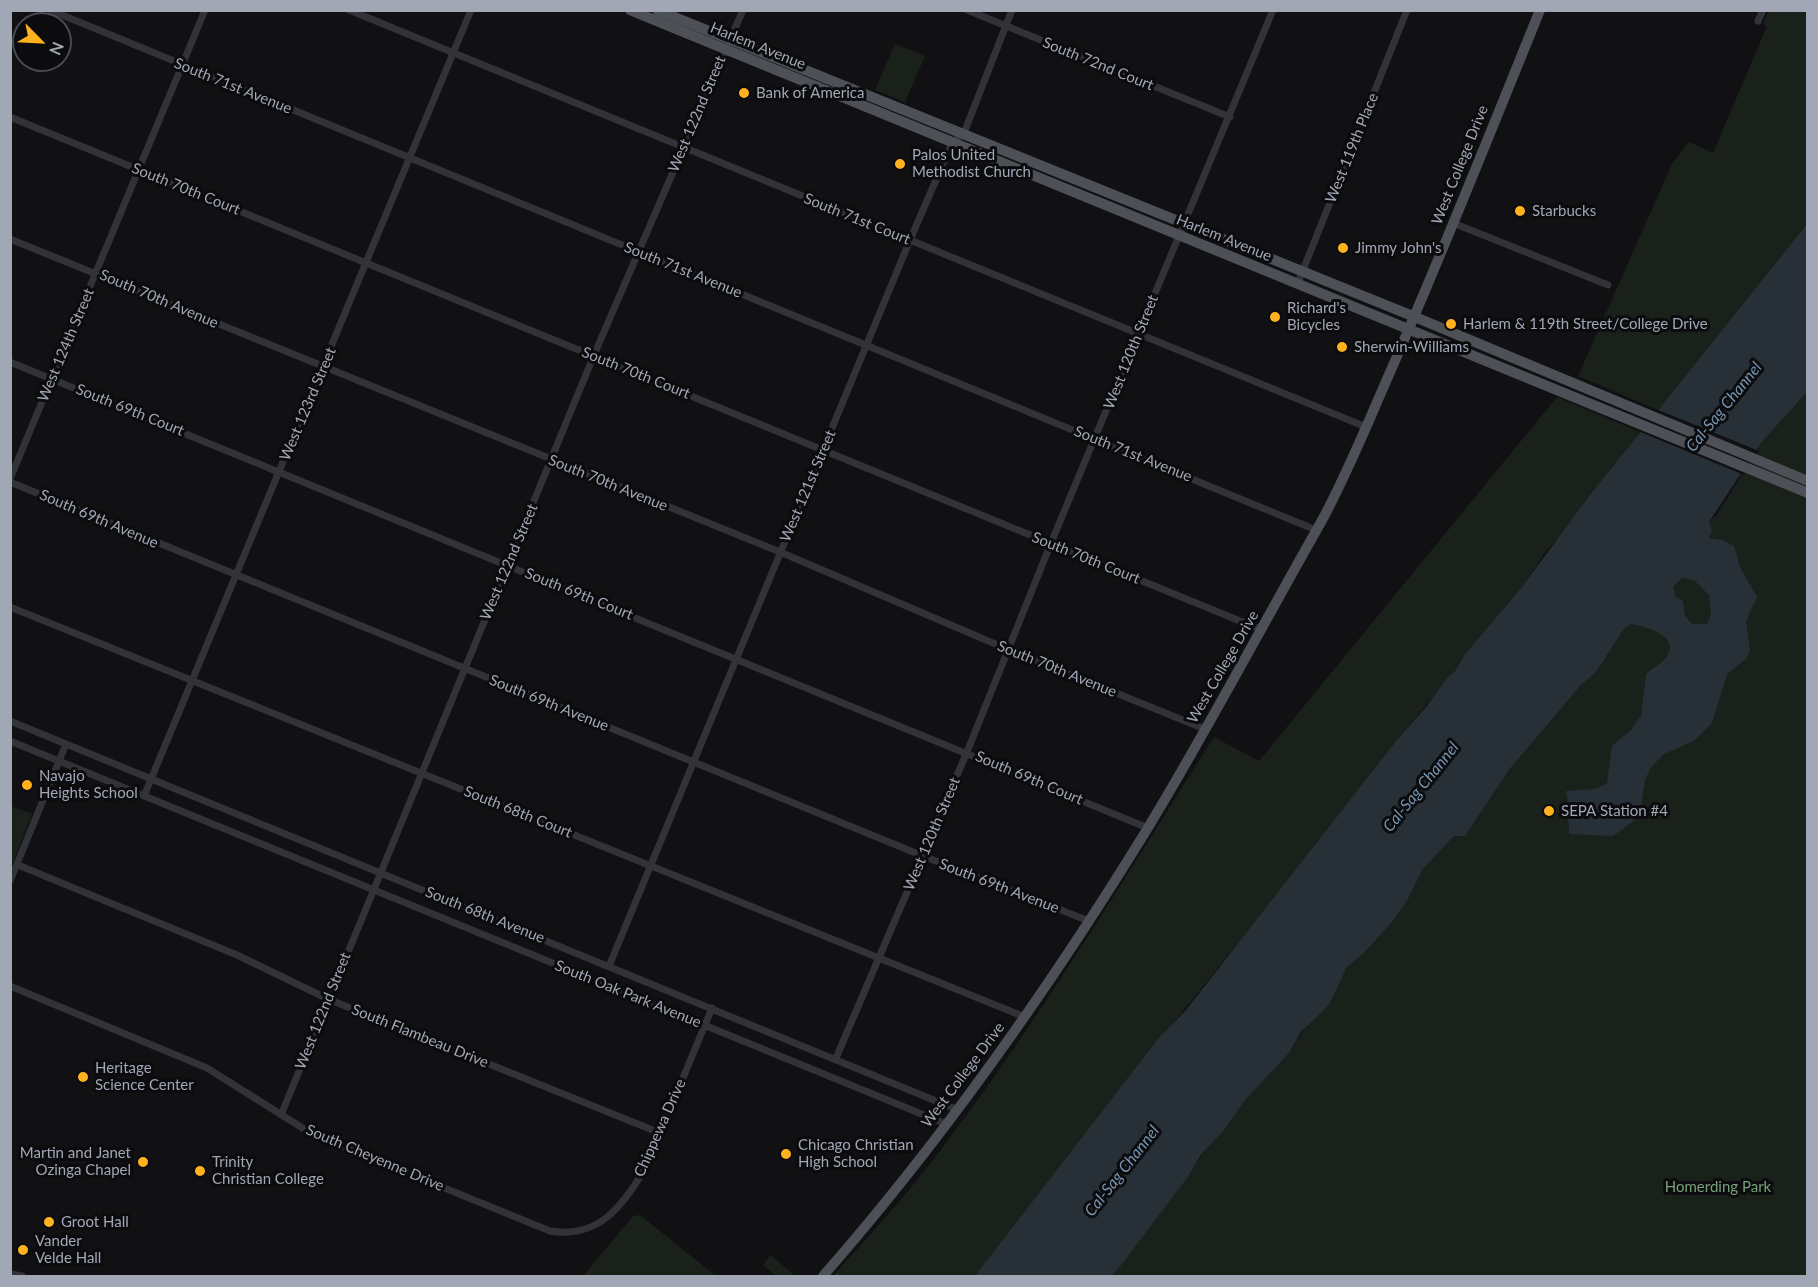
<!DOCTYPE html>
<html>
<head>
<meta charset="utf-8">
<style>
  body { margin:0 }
  #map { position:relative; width:1818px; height:1287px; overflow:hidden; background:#111113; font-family:Lato,sans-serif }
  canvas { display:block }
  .frame { position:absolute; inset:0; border:12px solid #a1a7b5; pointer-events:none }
  .north { position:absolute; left:12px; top:12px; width:60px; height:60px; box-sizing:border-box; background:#0c0c0e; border:2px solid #484a51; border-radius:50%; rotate:114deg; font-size:16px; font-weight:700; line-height:24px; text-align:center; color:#a1a7b5 }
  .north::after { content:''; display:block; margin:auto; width:21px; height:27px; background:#ffb21d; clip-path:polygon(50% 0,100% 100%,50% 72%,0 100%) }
</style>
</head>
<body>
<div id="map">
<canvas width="1818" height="1287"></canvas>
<div class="frame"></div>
<div class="north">N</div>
</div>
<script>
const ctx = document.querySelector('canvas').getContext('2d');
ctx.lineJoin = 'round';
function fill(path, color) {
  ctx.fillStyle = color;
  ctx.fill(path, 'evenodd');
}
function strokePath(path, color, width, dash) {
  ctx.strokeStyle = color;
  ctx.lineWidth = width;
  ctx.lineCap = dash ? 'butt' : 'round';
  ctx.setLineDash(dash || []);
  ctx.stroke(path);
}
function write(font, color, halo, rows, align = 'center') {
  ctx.font = font + ' Lato,sans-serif';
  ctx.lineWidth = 6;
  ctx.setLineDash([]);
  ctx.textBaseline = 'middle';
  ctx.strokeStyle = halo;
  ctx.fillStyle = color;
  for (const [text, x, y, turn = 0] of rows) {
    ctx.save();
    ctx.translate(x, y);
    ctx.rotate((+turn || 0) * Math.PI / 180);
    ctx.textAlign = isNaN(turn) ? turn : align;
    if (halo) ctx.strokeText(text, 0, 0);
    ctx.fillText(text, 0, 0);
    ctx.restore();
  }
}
fill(new Path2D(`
  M1769,11h38v213l-149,186 -80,-34 94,-212 17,-22 24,11 54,-127 -4,-2z
  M895,44l30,12 -20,46 -30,-12z
  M1807,392v884h-696l133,-176 45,-47 19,-29 21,-19 18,-38 16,-13 44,-53 16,-32 31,-33h11l44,-66 71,-84 16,-14 28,-43 7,-5 20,5 25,-32 -3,-10c4,-8 9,-9 17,-9l24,-38 -5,-1 2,-8 -2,-9 9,-9 43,-70z
  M1557,397l83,35 -73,97 -20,21 -26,38 -56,66 -10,17 -59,70 -111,144 -149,184 -151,196 -10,11h-142c35,-39 71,-78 103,-120 102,-133 188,-278 278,-419l45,24z
  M11,806l21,8 -21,53 -1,-60z
  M640,1215l76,61h-133l50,-60z
  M771,1255l22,19 -2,2h-15l-13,-11z`), '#19211a');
fill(new Path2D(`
  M1807,224v168l-46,51 -52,79 3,9 -3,7 14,2 11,6 6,21 17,30 -11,24 4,30 -5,9 -18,14 -15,49 -18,18 -30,13 -13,13 -6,13 -4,27 -6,13 -22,16 -44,-2 -1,-18 2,-1 -4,-24 29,-2 12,-5 5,-38 19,-16 10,-14 5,-41c5,-7 13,-9 18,-15 21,-23 -17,-33 -33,-36l-7,5 -28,43 -16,14 -71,84 -44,66h-11l-31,33 -16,32 -17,23 -27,30 -16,13 -18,38 -28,27 -12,21 -44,47 -21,30 -23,25 -14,23 -69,91 -7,7h-136l183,-237 28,-29 210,-269 30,-34 22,-30 7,-6 10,-17 56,-66 69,-93zM1682,578l12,2 15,15 2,19 -4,10h-15l-7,-8 -2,-15 -7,-4 -3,-10z`), '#273037');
fill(new Path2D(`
  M1656,409l103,42 -15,24 -106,-44z`), '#111113');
strokePath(new Path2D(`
  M50,10l1266,520
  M349,10l1017,417
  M967,10l263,107
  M1758,21l5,-11
  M10,117l1252,513
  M1453,223l155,62
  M10,239l770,313 227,97 198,80
  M1297,285l110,-275
  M10,362l1138,466
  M10,479l195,-469
  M10,482l913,374 166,65
  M10,607l1015,410
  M10,721l948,389
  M10,741l936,383
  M144,796l327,-786
  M18,865l219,90 91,44 332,134
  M10,881l56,-137
  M609,966l301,-726 42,-97 12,-10 48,-123
  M10,986l197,82 105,66 238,97c49,8 73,-25 96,-64l66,-159
  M836,1058l131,-306 84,-209 222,-533
  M281,1115l313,-760 149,-345
  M10,1274l12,2`), '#323338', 7);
strokePath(new Path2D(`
  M630,10l1178,483
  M657,10l758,307 393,164
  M823,1276c121,-138 227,-289 323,-445 61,-100 116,-205 174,-307 27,-49 48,-102 71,-154 52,-118 100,-239 149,-360`), '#4e5057', 10);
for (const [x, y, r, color] of [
  [744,93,6,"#ffb21d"],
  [900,164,6,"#ffb21d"],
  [1520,211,6,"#ffb21d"],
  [1343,248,6,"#ffb21d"],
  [1275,317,6,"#ffb21d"],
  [1451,324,6,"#ffb21d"],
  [1342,347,6,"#ffb21d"],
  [27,785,6,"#ffb21d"],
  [1549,811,6,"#ffb21d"],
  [83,1077,6,"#ffb21d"],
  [786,1154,6,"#ffb21d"],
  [143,1162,6,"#ffb21d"],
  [200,1171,6,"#ffb21d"],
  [49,1222,6,"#ffb21d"],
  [23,1250,6,"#ffb21d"]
]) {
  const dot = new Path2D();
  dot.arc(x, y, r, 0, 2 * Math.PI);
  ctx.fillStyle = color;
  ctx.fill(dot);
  strokePath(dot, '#0c0c0e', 2);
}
write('15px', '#a1a7b5', '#0c0c0e', [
  ["Harlem Avenue",758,46,22],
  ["South 72nd Court",1098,64,22],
  ["South 71st Avenue",233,86,22],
  ["West 122nd Street",697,114,-67],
  ["West 119th Place",1352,148,-68],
  ["West College Drive",1460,165,-68],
  ["South 70th Court",186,189,22],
  ["South 71st Court",857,219,22],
  ["Harlem Avenue",1224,238,22],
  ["South 71st Avenue",683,270,22],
  ["South 70th Avenue",159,299,23],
  ["West 124th Street",66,345,-67],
  ["West 120th Street",1131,352,-68],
  ["South 70th Court",636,373,22],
  ["West 123rd Street",308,404,-67],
  ["South 69th Court",130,410,22],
  ["South 71st Avenue",1133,454,22],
  ["South 70th Avenue",608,483,22],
  ["West 121st Street",808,486,-67],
  ["South 69th Avenue",99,519,23],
  ["South 70th Court",1086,558,22],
  ["West 122nd Street",509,562,-67],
  ["South 69th Court",579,594,22],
  ["West College Drive",1223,667,-60],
  ["South 70th Avenue",1057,669,22],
  ["South 69th Avenue",549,703,22],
  ["South 69th Court",1029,778,23],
  ["South 68th Court",518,812,22],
  ["West 120th Street",932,834,-67],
  ["South 69th Avenue",999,886,21],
  ["South 68th Avenue",485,915,22],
  ["South Oak Park Avenue",628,994,22],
  ["West 122nd Street",323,1011,-68],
  ["South Flambeau Drive",420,1036,22],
  ["West College Drive",963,1075,-53],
  ["Chippewa Drive",660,1128,-66],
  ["South Cheyenne Drive",375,1158,23]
]);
write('15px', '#a1a7b5', '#0c0c0e', [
  ["Bank of America",756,93],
  ["Palos United",912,155],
  ["Methodist Church",912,172],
  ["Starbucks",1532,211],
  ["Jimmy John's",1355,248],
  ["Richard's",1287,308],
  ["Bicycles",1287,325],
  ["Harlem & 119th Street/College Drive",1463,324],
  ["Sherwin-Williams",1354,347],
  ["Navajo",39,776],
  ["Heights School",39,793],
  ["SEPA Station #4",1561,811],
  ["Heritage",95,1068],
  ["Science Center",95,1085],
  ["Chicago Christian",798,1145],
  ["High School",798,1162],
  ["Martin and Janet",131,1153,"right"],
  ["Ozinga Chapel",131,1170,"right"],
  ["Trinity",212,1162],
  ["Christian College",212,1179],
  ["Groot Hall",61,1222],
  ["Vander",35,1241],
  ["Velde Hall",35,1258]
], 'left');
write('15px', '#76a179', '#0c0c0e', [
  ["Homerding Park",1718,1187]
]);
write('italic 16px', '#7596b3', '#0c0c0e', [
  ["Cal-Sag Channel",1724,407,-51],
  ["Cal-Sag Channel",1421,787,-51],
  ["Cal-Sag Channel",1122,1171,-52]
]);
</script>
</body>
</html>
